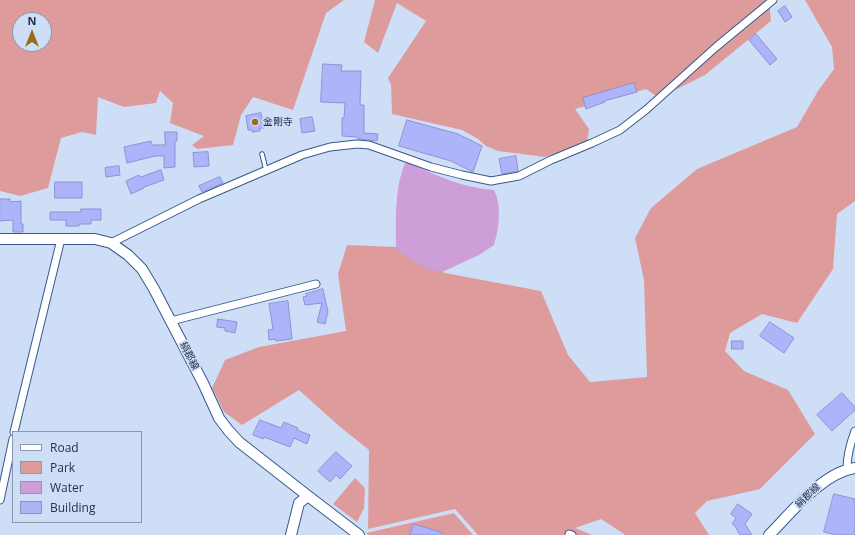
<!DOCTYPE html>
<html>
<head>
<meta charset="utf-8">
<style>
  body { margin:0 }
  #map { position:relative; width:855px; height:535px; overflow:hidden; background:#cfdef7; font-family:"Open Sans",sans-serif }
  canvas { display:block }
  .legend { position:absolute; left:12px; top:431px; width:130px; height:92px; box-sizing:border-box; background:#cfdef7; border:1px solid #8a99b1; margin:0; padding:5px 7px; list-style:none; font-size:12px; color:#233149 }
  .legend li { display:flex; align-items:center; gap:8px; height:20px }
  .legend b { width:20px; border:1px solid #8a99b1 }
  .north { position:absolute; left:12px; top:12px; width:40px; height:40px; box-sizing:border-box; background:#cfdef7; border:1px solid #8a99b1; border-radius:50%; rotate:0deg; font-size:11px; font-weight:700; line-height:16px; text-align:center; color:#233149 }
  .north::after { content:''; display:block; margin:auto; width:14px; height:18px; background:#976e1a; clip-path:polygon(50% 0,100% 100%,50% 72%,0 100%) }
</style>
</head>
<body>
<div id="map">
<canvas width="855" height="535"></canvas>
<ul class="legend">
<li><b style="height:5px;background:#fff"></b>Road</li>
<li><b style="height:11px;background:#dd9c9b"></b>Park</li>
<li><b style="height:11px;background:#ce9ed9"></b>Water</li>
<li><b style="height:11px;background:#aeb4f9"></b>Building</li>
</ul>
<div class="north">N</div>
</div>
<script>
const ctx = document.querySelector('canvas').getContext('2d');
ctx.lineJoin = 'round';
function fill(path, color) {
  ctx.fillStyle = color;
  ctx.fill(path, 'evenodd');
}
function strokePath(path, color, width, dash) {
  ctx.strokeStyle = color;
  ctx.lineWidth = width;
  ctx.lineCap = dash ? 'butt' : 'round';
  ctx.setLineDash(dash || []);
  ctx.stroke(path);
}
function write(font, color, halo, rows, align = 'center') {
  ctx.font = font + ' "Open Sans","Noto Sans JP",sans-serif';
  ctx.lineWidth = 3.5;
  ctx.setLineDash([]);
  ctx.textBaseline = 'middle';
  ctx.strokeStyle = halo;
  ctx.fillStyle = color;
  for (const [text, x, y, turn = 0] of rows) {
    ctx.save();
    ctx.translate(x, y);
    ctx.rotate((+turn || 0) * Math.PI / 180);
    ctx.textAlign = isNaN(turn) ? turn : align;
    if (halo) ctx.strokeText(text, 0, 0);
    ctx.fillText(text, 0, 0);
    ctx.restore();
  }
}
fill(new Path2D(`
  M0,0h344l-18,13 -33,97 -40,-13 -12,18 -8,30 -36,4 -5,-4 12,-9 -34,-13 3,-20 -13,-12 -4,12 -32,4 -26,-10 -2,38 -14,-3 -21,6 -13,50 -28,8 -20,-5zM20,20h24v24h-24z
  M375,0h394l2,21 -66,54 -46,23 -13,-9 -71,20 14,20 -2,13 -42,15 -47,-6 -12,-5 -8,-7 -16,-9 -70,-16 -1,-29 -3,-7 38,-57 -29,-18 -19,50 -14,-11z
  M805,0h50v201l-18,13 -4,55 -36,54 -35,-9 -32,19 -5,18 19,20 44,19 27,44 -55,55 -53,12 -12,12 14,22h-85v-1l-23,-15 -26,9 17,7h-114l-23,-26 -87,20 1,-79 -30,-24 -40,-36 -57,35 -18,-13 -12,-24 13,-28 34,-13 87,-16 -8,-57 9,-29 50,2 48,26 96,18 27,64 22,27 57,-5 -3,-97 -9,-42 16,-30 46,-39 100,-42 21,-36 16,-22 -2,-22z
  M355,478l10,10 -1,20 -7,14 -24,-18z
  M454,513l19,22h-104l-3,-2z`), '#dd9c9b');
fill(new Path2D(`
  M406,161c28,14 57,27 88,29 8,16 5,38 0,55l-15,10 -37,17 -15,-3 -16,-9 -15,-11c0,-28 -2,-62 10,-88z`), '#ce9ed9');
const building = new Path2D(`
  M785,6l7,11 -7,5 -7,-11z
  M756,34l21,25 -7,6 -21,-25z
  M323,64l19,1 -1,6h20l-1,34h4v28l14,1 -1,7 -19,-2v-2l-16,-1v-18h2l1,-15 -24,-1z
  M634,83l3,9 -33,9 1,1 -19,7 -3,-11z
  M261,113l3,15h-4v3l-8,1v-2h-4l-2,-14z
  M312,117l3,14 -13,2 -2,-14z
  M407,120l51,14 24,12 -9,26 -22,-11 -52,-15z
  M165,132h12v9h-2v26l-11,1v-12h-9l-28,7 -3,-16 27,-6 1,4h13z
  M208,152l1,14 -15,1 -1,-14z
  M516,156l2,15 -16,3 -3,-15z
  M119,166l1,9 -14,2 -1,-9z
  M161,170l3,10 -20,7v1l-13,6 -5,-13 13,-6 1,2z
  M220,177l3,6 -21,9 -3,-6z
  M55,182h27v16h-27z
  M0,199h10v3l11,-1v23h2v8h-10v-12l-13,1z
  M81,209h20v11h-10v4h-12v2h-13v-6h-16v-8h31z
  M323,289l5,23 -3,12 -8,-2 5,-19 -17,2 -2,-8 4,-1 -1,-2z
  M288,301l4,38 -16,2 -1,-2 -6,1 -1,-10 5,-1 -4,-25z
  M218,319l19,3 -2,11 -10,-2v-3l-8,-1z
  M770,322l24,16 -10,15 -24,-17z
  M732,341h11v8h-11z
  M842,393l13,14v3l-23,21 -15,-16z
  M260,420l21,8 3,-6 14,6 -1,2 13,5 -3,9 -13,-6 -4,9 -26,-10 -1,2 -10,-4z
  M336,452l16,14 -12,13 -4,-4 -6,7 -12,-11z
  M834,494l21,5v36h-18l-13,-3z
  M738,504l14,10 -7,10 7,11h-12l-5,-9 -3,-2 4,-6 -5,-4z
  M414,524l29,9 -1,2h-32z`);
fill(building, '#aeb4f9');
strokePath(building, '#8d92d2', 1);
const lane = new Path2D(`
  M262,154l4,16`);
const street = new Path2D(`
  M111,243l88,-44 103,-44 28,-8 27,-3 12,1 62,22 31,8 29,6 28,-5 32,-16 41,-17 28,-13 27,-21 69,-62 57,-47
  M171,321l145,-37
  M14,432l47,-193
  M847,469c0,-14 3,-25 8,-38
  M0,500l13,-61
  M569,534l3,1`);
const secondary = new Path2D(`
  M0,239h95l16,4 17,12 14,14 12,20 49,94 16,35 9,12 11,12 69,54 51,39
  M291,535l8,-32 9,-7
  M769,535c23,-23 53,-62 86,-67`);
strokePath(lane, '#38588c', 5.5);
strokePath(street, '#38588c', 9);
strokePath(secondary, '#38588c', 12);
strokePath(lane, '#fff', 3.5);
strokePath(street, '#fff', 7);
strokePath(secondary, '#fff', 10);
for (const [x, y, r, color] of [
  [255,122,4,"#976e1a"]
]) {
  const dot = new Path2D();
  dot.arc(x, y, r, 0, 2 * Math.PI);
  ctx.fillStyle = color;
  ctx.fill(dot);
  strokePath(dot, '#cfdef7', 1.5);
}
write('10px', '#233149', '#cfdef7', [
  ["金剛寺",263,122]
], 'left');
write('10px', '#233149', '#cfdef7', [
  ["絹郡線",189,356,63],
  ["絹郡線",808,496,-44]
]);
</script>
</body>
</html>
